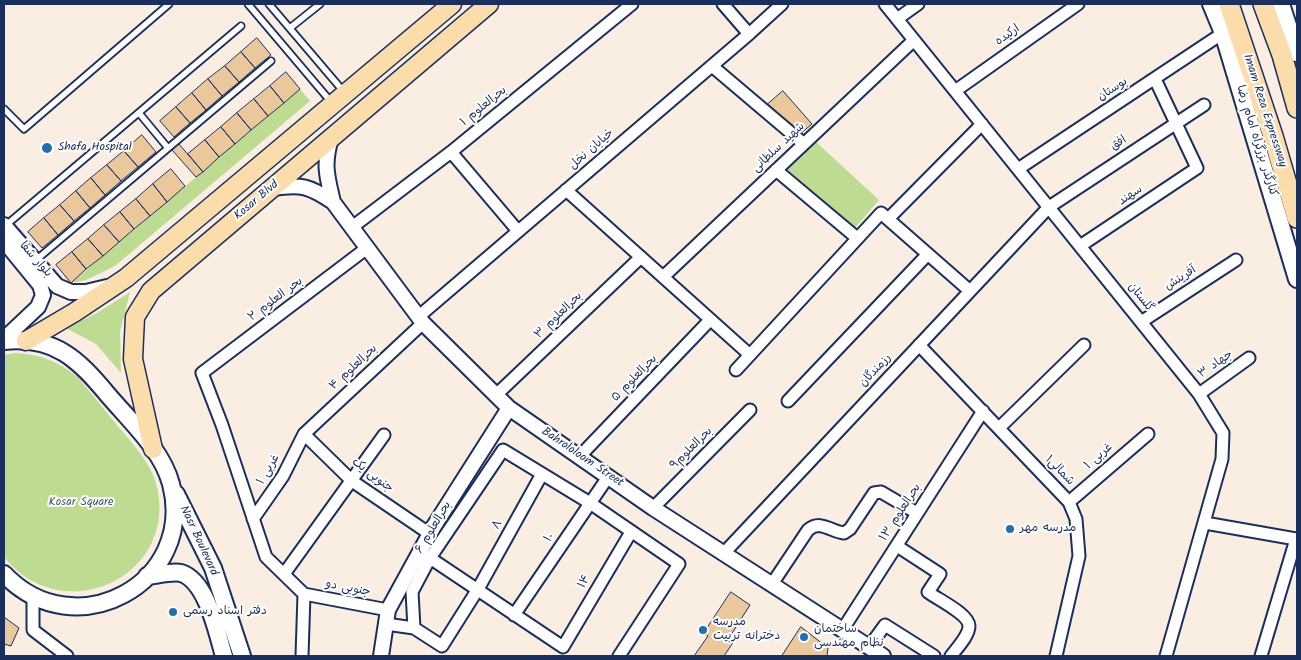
<!DOCTYPE html>
<html>
<head>
<meta charset="utf-8">
<style>
  body { margin:0 }
  #map { position:relative; width:1301px; height:660px; overflow:hidden; background:#f9eee1; font-family:Kalam,sans-serif }
  canvas { display:block }
  .frame { position:absolute; inset:0; border:5px solid #1b2f5e; pointer-events:none }
</style>
</head>
<body>
<div id="map">
<canvas width="1301" height="660"></canvas>
<div class="frame"></div>
</div>
<script>
const ctx = document.querySelector('canvas').getContext('2d');
ctx.lineJoin = 'round';
function fill(path, color) {
  ctx.fillStyle = color;
  ctx.fill(path, 'evenodd');
}
function strokePath(path, color, width, dash) {
  ctx.strokeStyle = color;
  ctx.lineWidth = width;
  ctx.lineCap = dash ? 'butt' : 'round';
  ctx.setLineDash(dash || []);
  ctx.stroke(path);
}
function write(font, color, halo, rows, align = 'center') {
  ctx.font = font + ' Kalam,"Playpen Sans Arabic",sans-serif';
  ctx.lineWidth = 4;
  ctx.setLineDash([]);
  ctx.textBaseline = 'middle';
  ctx.strokeStyle = halo;
  ctx.fillStyle = color;
  for (const [text, x, y, turn = 0] of rows) {
    ctx.save();
    ctx.translate(x, y);
    ctx.rotate((+turn || 0) * Math.PI / 180);
    ctx.textAlign = isNaN(turn) ? turn : align;
    if (halo) ctx.strokeText(text, 0, 0);
    ctx.fillText(text, 0, 0);
    ctx.restore();
  }
}
fill(new Path2D(`
  M300,89l10,12 -195,165 -29,14 -15,3z
  M815,141l64,59 -24,28 -69,-60z
  M130,292l-10,40 1,41 -25,-29 -30,-16 31,-15z
  M15,353c24,1 44,8 62,24 14,15 26,31 39,47 15,18 33,36 40,59 25,91 -91,149 -152,74v-202z`), '#bedb92');
const building = new Path2D(`
  M257,38l14,17 -16,13 -14,-16z
  M241,52l14,16 -16,14 -14,-16z
  M225,66l14,16 -17,14 -14,-17z
  M286,72l14,17 -16,14 -14,-17z
  M208,79l14,17 -16,14 -14,-17z
  M270,86l14,17 -16,13 -14,-17z
  M783,91l29,33 -12,10h-2l-31,-29z
  M192,93l14,17 -16,13 -14,-16z
  M254,99l14,17 -17,14 -14,-17z
  M176,107l14,16 -16,14 -14,-16z
  M237,113l14,17 -16,14 -14,-17z
  M221,127l14,17 -16,13 -14,-17z
  M142,135l14,17 -18,15 -14,-16z
  M205,140l14,17 -16,15 -15,-18z
  M179,144l24,28 -7,5 -24,-27z
  M124,151l14,16 -17,14 -14,-16z
  M107,165l14,16 -16,14 -14,-17z
  M171,169l14,17 -18,16 -14,-18z
  M91,178l14,17 -15,13 -14,-17z
  M153,184l14,18 -17,14 -14,-17z
  M76,191l14,17 -16,13 -14,-16z
  M136,199l14,17 -16,13 -14,-17z
  M60,205l14,16 -16,14 -14,-17z
  M120,212l14,17 -15,13 -15,-17z
  M44,218l14,17 -16,13 -14,-16z
  M104,225l15,17 -16,14 -15,-17z
  M88,239l15,17 -17,13 -14,-17z
  M72,252l14,17 -15,14 -15,-18z
  M731,592l19,13 -21,33 5,3 -10,15h-30l14,-20 -4,-3z
  M4,617l15,11 -8,18 -7,-2z
  M801,627l27,21 -1,8h-45z`);
fill(building, '#ebc79c');
strokePath(building, '#1b2f5e', 1);
const service = new Path2D(`
  M248,4l84,99
  M269,4l75,88
  M290,28l30,-24
  M4,109l20,20 145,-125
  M139,113l29,35
  M5,226l236,-200
  M36,260l235,-199`);
const minor = new Path2D(`
  M723,4l26,30
  M885,4l314,390 24,39 -1,26 -56,197
  M897,19l21,-15
  M712,66l92,78
  M955,91l123,-87
  M451,152l67,79
  M1018,169l205,-136
  M776,170l81,68
  M566,190l184,165
  M888,219l94,-95
  M351,228l100,-76 181,-148
  M1080,246l117,-78 -42,-89
  M663,277l251,-237
  M418,317l331,-283 33,-30
  M1141,322l95,-62
  M919,345l150,157 7,17 3,37 -23,100
  M736,370l145,-157 89,78
  M1199,394l50,-36
  M495,396l146,-139
  M788,401l140,-147
  M999,428l85,-83
  M304,434l48,47 78,53
  M579,457l131,-137
  M1069,502l79,-68
  M653,508l97,-98
  M253,519l30,-43 21,-42 119,-111
  M1205,523l91,16 -35,117
  M897,546l43,28 -12,18c9,7 41,22 41,34 0,10 -13,23 -18,30
  M724,553l325,-346 155,-102
  M430,558l133,89 68,-115
  M284,574l100,-139
  M772,584l36,-54c13,-11 23,2 36,3l6,-4 24,-36 7,-1 36,21
  M304,594l84,16
  M33,597v33l34,26
  M514,615l94,-138
  M386,624l28,4 -2,-36 18,-34 73,-108 87,53 89,61 -60,92
  M414,628l28,18 36,-57 64,-115
  M843,629l140,-218
  M869,647l16,-22 49,31
  M302,656l2,-62 -38,-37 -44,-132 -20,-52 165,-125`);
const tertiary = new Path2D(`
  M331,138c-8,27 -4,38 2,64
  M273,188c29,-4 36,-2 60,14l90,121 86,85 144,100 230,148
  M4,225l53,61 14,6h15l21,-5
  M4,241l36,44 3,10 -5,12 -34,32
  M381,656l7,-46 46,-84 75,-118`);
const secondary = new Path2D(`
  M1211,4l12,29 74,246
  M1281,4l16,49
  M4,341c51,-5 74,18 104,54 23,27 54,55 63,89 26,99 -96,165 -167,90
  M176,494l37,74 29,88
  M147,576c10,-1 25,-5 34,-3 26,8 36,60 43,83`);
const primary = new Path2D(`
  M26,341l49,-29 51,-34 326,-274
  M153,449l-20,-90 2,-42 16,-26 338,-287`);
const trunk = new Path2D(`
  M1229,4l44,132 24,82
  M1263,4l19,51 15,53`);
strokePath(service, '#1b2f5e', 9);
strokePath(minor, '#1b2f5e', 15);
strokePath(tertiary, '#1b2f5e', 18);
strokePath(secondary, '#1b2f5e', 20);
strokePath(primary, '#1b2f5e', 21);
strokePath(trunk, '#1b2f5e', 22);
strokePath(service, '#fff', 5.5);
strokePath(minor, '#fff', 11);
strokePath(tertiary, '#fff', 14);
strokePath(secondary, '#fff', 16);
strokePath(primary, '#fbddab', 18);
strokePath(trunk, '#fbddab', 19);
for (const [x, y, r, color] of [
  [47,148,6,"#1f6fb2"],
  [1010,529,5,"#1f6fb2"],
  [173,612,5,"#1f6fb2"],
  [703,630,5,"#1f6fb2"],
  [804,637,5,"#1f6fb2"]
]) {
  const dot = new Path2D();
  dot.arc(x, y, r, 0, 2 * Math.PI);
  ctx.fillStyle = color;
  ctx.fill(dot);
  strokePath(dot, '#fff', 2);
}
write('12px', '#1b2f5e', '#fff', [
  ["ارکیده",1008,36,-35],
  ["بوستان",1113,90,-33],
  ["بحرالعلوم ۱",484,107,-39],
  ["Imam Reza Expressway",1264,111,72],
  ["کنارگذر بزرگراه امام رضا",1256,141,73],
  ["افق",1119,144,-33],
  ["شهید سلطانی",779,148,-43],
  ["خیابان نخل",592,150,-41],
  ["سهند",1131,196,-34],
  ["Kosar Blvd",257,201,-40],
  ["بلوار شفا",35,260,49],
  ["آفرینش",1181,279,-33],
  ["گلستان",1140,298,51],
  ["بحر العلوم ۲",276,300,-37],
  ["بحرالعلوم ۳",559,316,-44],
  ["جهاد ۳",1216,365,-35],
  ["بحرالعلوم ۴",354,368,-43],
  ["رزمندگان",876,371,-47],
  ["بحرالعلوم ۵",635,379,-46],
  ["بحرالعلوم۹",692,449,-45],
  ["غربی ۱",1099,457,-41],
  ["Bahrololoom Street",582,458,34],
  ["غربی ۱",269,470,-59],
  ["شمالی۱",1059,471,46],
  ["جنوبی یک",372,476,37],
  ["بحرالعلوم ۱۳",901,513,-57],
  ["۸",498,525,-61],
  ["بحرالعلوم ۶",434,528,-59],
  ["۱۰",550,538,-56],
  ["Nasr Boulevard",198,541,65],
  ["۱۴",585,582,-60],
  ["جنوبی دو",348,589,11]
]);
write('12px', '#1b2f5e', '#fff', [
  ["Shafa Hospital",58,148],
  ["مدرسه مهر",1020,529],
  ["دفتر اسناد رسمی",183,612],
  ["مدرسه",713,623],
  ["دخترانه تربیت",713,637],
  ["ساختمان",814,630],
  ["نظام مهندسی",814,644]
], 'left');
write('12px', '#445a6b', '#fff', [
  ["Kosar Square",81,503]
]);
</script>
</body>
</html>
